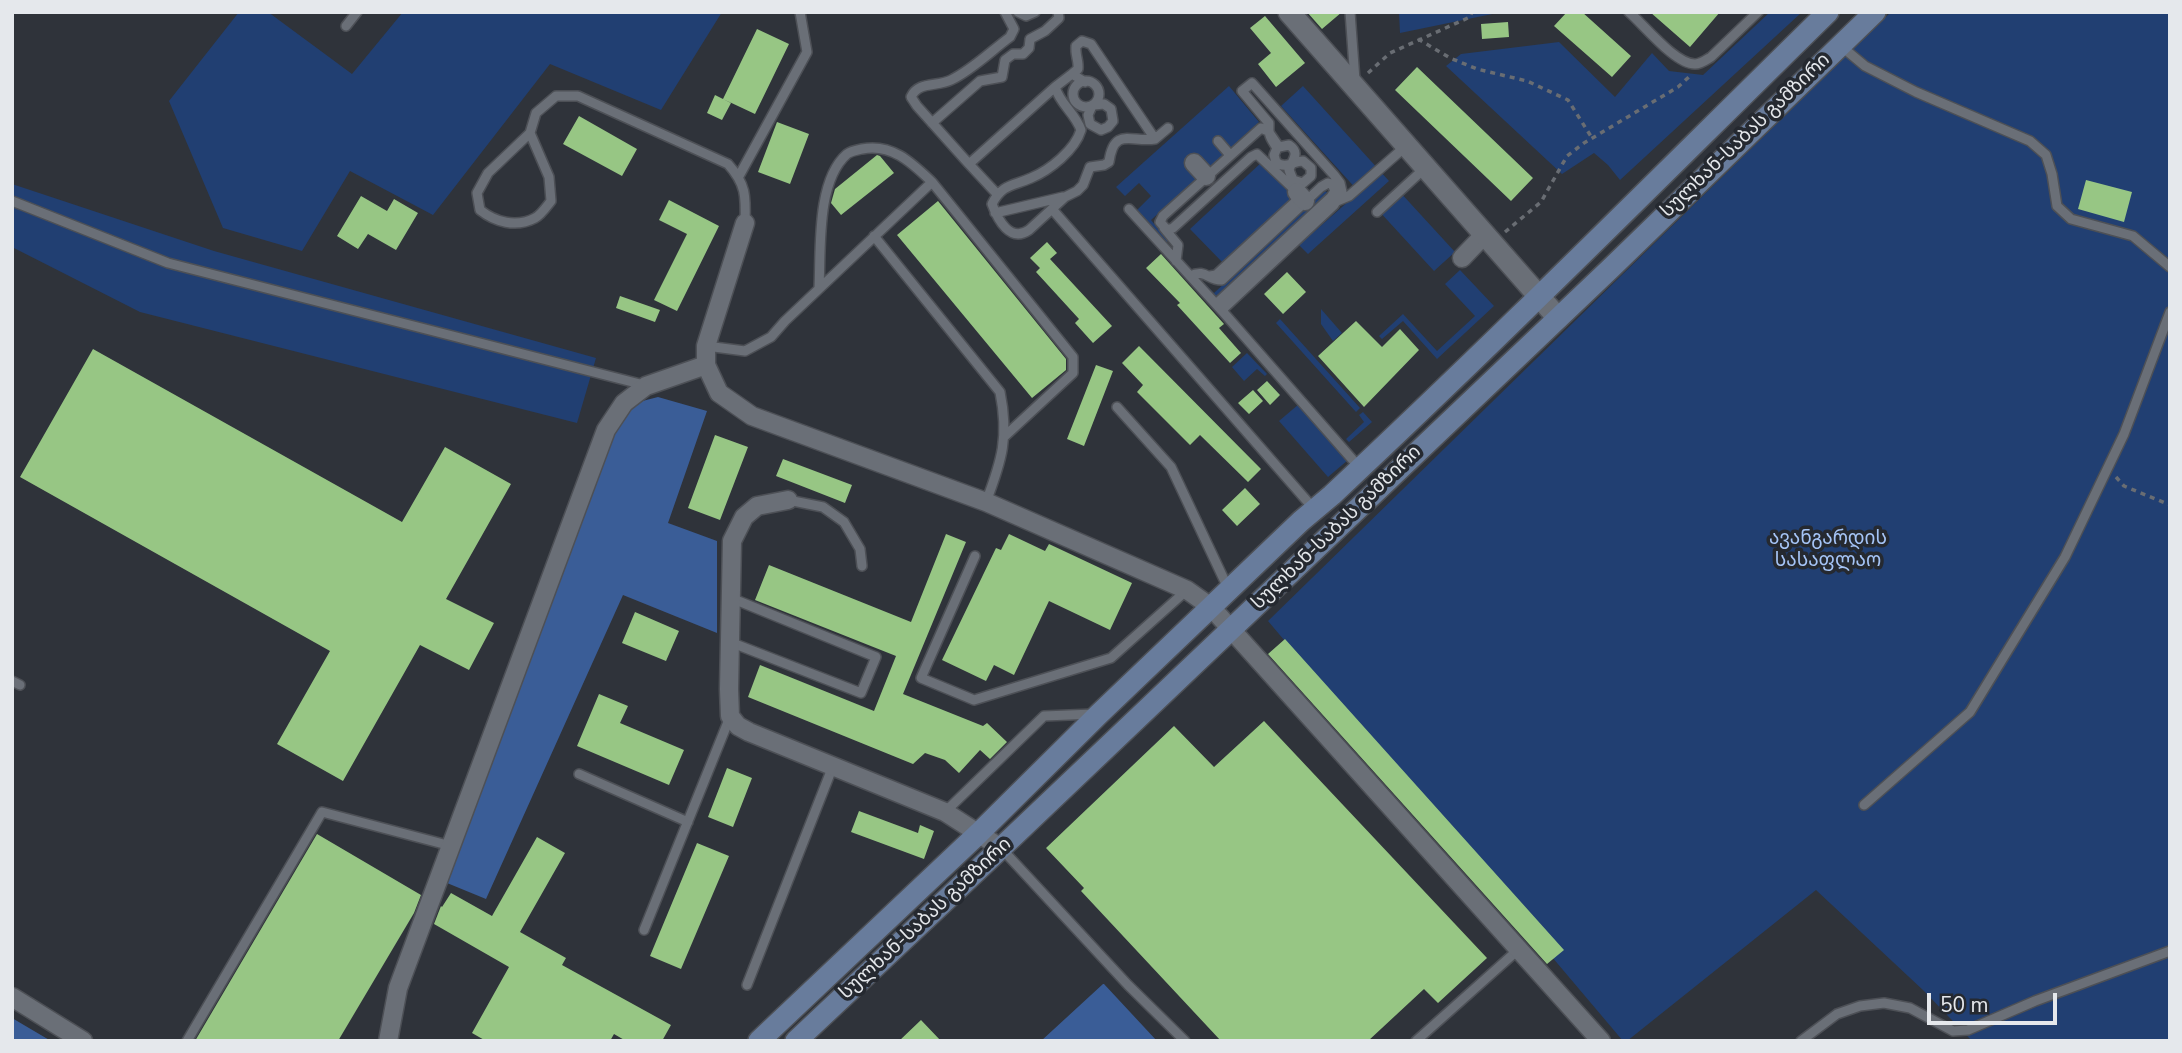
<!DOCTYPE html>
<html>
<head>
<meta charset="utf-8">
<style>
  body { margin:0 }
  #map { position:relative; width:2182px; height:1053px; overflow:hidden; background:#2f333a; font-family:"Nunito Sans",sans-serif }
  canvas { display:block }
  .frame { position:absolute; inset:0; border:14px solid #e5e8ec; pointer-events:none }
  .scale { position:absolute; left:1927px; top:993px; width:130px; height:32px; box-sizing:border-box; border:4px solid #e5e8ec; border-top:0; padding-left:9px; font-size:21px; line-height:24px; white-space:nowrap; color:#e5e8ec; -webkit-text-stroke:5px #252930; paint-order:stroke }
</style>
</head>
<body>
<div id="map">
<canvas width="2182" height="1053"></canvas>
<div class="frame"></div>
<div class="scale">50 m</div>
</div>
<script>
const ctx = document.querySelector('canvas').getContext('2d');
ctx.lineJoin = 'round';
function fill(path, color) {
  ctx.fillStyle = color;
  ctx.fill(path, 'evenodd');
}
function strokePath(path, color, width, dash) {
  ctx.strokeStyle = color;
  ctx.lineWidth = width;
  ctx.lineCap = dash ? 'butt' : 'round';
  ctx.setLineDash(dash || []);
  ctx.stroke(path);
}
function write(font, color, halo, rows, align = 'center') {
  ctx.font = font + ' "Nunito Sans","Noto Sans Georgian",sans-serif';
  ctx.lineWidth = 7;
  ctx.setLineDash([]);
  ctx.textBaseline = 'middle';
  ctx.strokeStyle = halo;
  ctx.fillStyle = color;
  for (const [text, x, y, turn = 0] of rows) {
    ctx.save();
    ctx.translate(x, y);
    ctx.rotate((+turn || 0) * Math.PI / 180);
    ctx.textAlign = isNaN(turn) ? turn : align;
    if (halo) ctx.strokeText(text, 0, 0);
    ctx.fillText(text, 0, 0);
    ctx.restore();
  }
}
fill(new Path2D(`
  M239,12h29l84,62 51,-62h319l-61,98 -111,-46 -117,151 -83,-44 -48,80 -79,-23 -54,-127z
  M1399,12h103l-102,21z
  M1770,12h32l-182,168 -12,-15 -14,-12 -32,21 -116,-108 15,-12 98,-12 56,55 37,-44 17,18 34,4z
  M1891,12h279v1029h-198l-48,-50 -108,-101 -189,151h-4l-355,-420z
  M1229,86l30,36 -108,98 17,21 -2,2 -29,-33 14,-14 -12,-13 -14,13 -9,-9z
  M1303,86l86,95 -81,73 -9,-9 60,-53 -78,-86z
  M1263,161l34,36 -72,68 -35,-36z
  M12,184l202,67 382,107 -19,65 -437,-111 -128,-65z
  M1325,191l3,2 -114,105 -15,-14 3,-3 12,12z
  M1399,191l56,61 -21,19 -56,-61z
  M1460,270l34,36 -57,53 -34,-38 -21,18 -3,-3 24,-22 34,37 38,-35 -30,-32z
  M1321,309l21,24 -9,8 -12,-17z
  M1280,319l80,89 -4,4 -80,-89z
  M1247,353l20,21 -2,2 -8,-7 -13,12 -12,-14z
  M1299,404l49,56 -20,17 -49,-56z
  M1363,412l9,10 -23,20 -3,-3 18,-17 -5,-7z`), '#213f72');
fill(new Path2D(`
  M658,397l49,14 -39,112 49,18v92l-94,-38 -137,304 -39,-16 164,-447c16,-30 14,-31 47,-39z
  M1104,984l53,57h-116l62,-57z
  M12,1018l39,23h-39z`), '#3a5d97');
fill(new Path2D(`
  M1307,12h35l-20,17z
  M1567,12h15l49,44 -19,21 -58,-51z
  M1650,12h70l-30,35z
  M1265,16l40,47 -29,24 -18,-23 13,-11 -21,-25z
  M1508,22l1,15 -27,2 -1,-15z
  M757,29l32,15 -34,70 -32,-15z
  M1417,67l116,111 -22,23 -116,-111z
  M715,95l16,8 -9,17 -15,-7z
  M579,116l58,33 -15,27 -59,-32z
  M777,122l32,12 -19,50 -32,-12z
  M877,155l3,1 14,17 -53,42 -10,-12 4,-14z
  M2086,180l46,12 -8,30 -46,-13z
  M361,196l26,15 7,-12 24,14 -22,37 -28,-16 -10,15 -21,-13z
  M669,200l50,26 -42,85 -23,-11 33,-66 -28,-14z
  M938,201l128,158v11l-34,28 -135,-163z
  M1047,242l10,11 -7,6 62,67 -19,17 -18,-20 4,-4 -43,-47 4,-4 -10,-10z
  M1161,254l63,70 -5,4 22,25 -11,10 -53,-58 3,-2 -34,-35z
  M1287,272l19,20 -23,22 -19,-20z
  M620,296l40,14 -5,12 -39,-14z
  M1356,321l26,26 18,-18 19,21 -55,57 -46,-51z
  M1139,346l122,123 -13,13 -48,-47 -10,10 -53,-53 6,-7 -21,-22z
  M93,349l309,173 43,-75 66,37 -65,115 48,24 -25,47 -49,-25 -77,136 -66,-37 53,-93 -310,-174z
  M1096,365l17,6 -29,75 -17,-7z
  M1267,381l13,14 -10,10 -13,-15z
  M1253,390l10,11 -14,13 -11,-11z
  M715,435l33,12 -28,73 -32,-12z
  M783,459l69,26 -7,18 -69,-27z
  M1245,488l15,16 -23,22 -15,-16z
  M946,534l20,8 -63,152 80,32 4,-3 20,19 -17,17 -10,-9 -21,23 -14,-13 -20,-7 -12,11 -165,-67 12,-32 114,46 22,-55 -141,-56 14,-35 142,57z
  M1009,534l36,17 4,-7 83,39 -22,47 -61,-29 -35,74 -20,-10 -8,16 -44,-21 54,-112 5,2z
  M635,612l44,19 -13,30 -44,-18z
  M1285,639l279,311 -17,14 -279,-310z
  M599,694l29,12 -8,17 64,27 -15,35 -92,-39z
  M1264,721l223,237 -49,45 -14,-14 -56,52h-147l-140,-150 3,-3 -38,-40 128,-122 40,41z
  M727,768l25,10 -19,49 -25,-10z
  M859,811l59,22 2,-8 14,6 -10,28 -73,-27z
  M317,834l104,61 -7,18 -76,128h-143z
  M537,837l28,16 -45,79 46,26 -4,7 109,60 -9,16h-36l-12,-7 -4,7h-124l-14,-8 37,-66 -75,-43 7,-18 1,1 9,-14 41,23z
  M697,843l32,13 -48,113 -31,-13z
  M921,1020l20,21h-42z`), '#97c684');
const service = new Path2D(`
  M1018,12l8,4 9,-4
  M1350,12l5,68
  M1629,12c16,14 46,52 66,52 6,0 11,-4 16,-7l47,-45
  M346,26l11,-14
  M1841,46l24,20 51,26 114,49 16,14 6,19 5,32 14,13 62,17 37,31
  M1072,74l6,-5c1,-8 -3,-14 -2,-23l6,-5 9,3 64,95
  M1073 94a13 13 0 1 1 26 0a13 13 0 1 1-26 0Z
  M1085,82l-13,-8 -17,13c5,17 20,26 26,43 -6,20 -31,40 -50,48 -18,8 -29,6 -39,26 6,16 18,39 37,26l36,-33 12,-6 6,-6 7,-18 14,-2 5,-3c5,-36 23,-19 46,-23l13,-11
  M1092,106l-4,9 2,9 11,6 7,-3 5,-6 -2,-12 -7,-5 -10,1
  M932,123l48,-42 22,-4 3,-17 8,-6h10l6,-6 1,-9 15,-8 14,-13 -1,-6
  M530,133l-42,40 -11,20 3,17c15,12 36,18 55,8 6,-3 12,-12 16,-17l-2,-24 -19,-44 6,-20 20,-17h22l150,68c18,20 18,32 17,59
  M1218,141l12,14
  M969,164l-52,-58 -6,-9c7,-16 26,-10 40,-17 21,-10 40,-29 59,-43l4,-8 -9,-17
  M739,176l68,-124 -7,-40
  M997,194l-28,-30 86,-77
  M12,201l156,62 476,122
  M1337,201l12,-5 57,-50
  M1052,209l262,300
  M1129,209l95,104 135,154
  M1377,212l48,-44
  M995,213l68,-16
  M1164,228l14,17 -2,16
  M874,236l126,156c9,45 2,68 -14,110
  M1190,276c16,-8 18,5 32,4l99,-93 7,-4 4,1 3,7 -4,6 -115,107
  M1210,276l6,-1 78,-72 5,-7 -2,-4 -40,-38 -6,3 -78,71 -6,2 -7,-8 3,-6 98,-88 7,3 11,16 10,-2c12,8 3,15 0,25l4,10 10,3 8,-7v-8l-8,-7c-11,0 -17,9 -27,1l-2,-7 3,-7c-6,-9 -9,-13 -8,-25l-1,-1 -26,-31 10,-8 82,92 6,8 2,9 -8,13 -112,105
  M819,288c2,-38 -3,-107 28,-134 4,-3 10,-4 15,-5 30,-6 50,14 70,33l141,175v16l-68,63
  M706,346l39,5 26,-14 14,-16 147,-139
  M1117,407l54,60 57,121
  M788,500l35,7 21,15 16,27 2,17
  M975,556l-54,122 53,22 137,-42 76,-68
  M730,642l131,51 15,-36 -145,-59
  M12,681l8,4
  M579,774l109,48
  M1864,805l106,-93 95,-155 59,-123 46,-122
  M945,812l99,-96 50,-2
  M1001,848l127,137 57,56
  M644,930l86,-213
  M747,985l86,-219
  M187,1041l135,-229 129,34
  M1416,1041l103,-92
  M1801,1041l36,-27 23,-8 24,-3 26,5 43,23 15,-1 67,-29 135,-50`);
const minor = new Path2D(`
  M1194,163l12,13
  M1297,192l8,9
  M745,223l-39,123v19l13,28 33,23 234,86 201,88 24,17 390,434
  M1462,258l22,-23
  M788,500l-31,6 -13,11 -12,24 -3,148 1,27 8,10 11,6 196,80 56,36
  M12,997l71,44
  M388,1041l10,-53 208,-558 18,-27 22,-17 60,-21`);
const tertiary = new Path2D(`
  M1289,12l269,306`);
const secondary = new Path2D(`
  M759,1041l220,-208 120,-119 202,-193 31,-26c168,-157 331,-321 496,-483
  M796,1041l205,-193 610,-580 264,-256`);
strokePath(service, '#4d5056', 12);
strokePath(minor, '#4d5056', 21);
strokePath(tertiary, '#4d5056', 24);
strokePath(secondary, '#4d5056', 24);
strokePath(new Path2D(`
  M1418,39l32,19 27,11 50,12 41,19 24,38
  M1368,73l22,-20 80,-36 2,-5
  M1505,232l36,-30 26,-46 17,-13 94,-56 13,-12
  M2116,477l8,9 46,19`), '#696d73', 3.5, [5, 5]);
strokePath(service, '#6a6f77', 9);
strokePath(minor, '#6a6f77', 18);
strokePath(tertiary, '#6a6f77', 21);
strokePath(secondary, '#687c9c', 21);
write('19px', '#e5e8ec', '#252930', [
  ["სულხან-საბას გამზირი",1746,136,-44],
  ["სულხან-საბას გამზირი",1337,528,-44],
  ["სულხან-საბას გამზირი",926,919,-43]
]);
write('19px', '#a5c4f6', '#252930', [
  ["ავანგარდის",1828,539],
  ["სასაფლაო",1828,561]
]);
</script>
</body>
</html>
